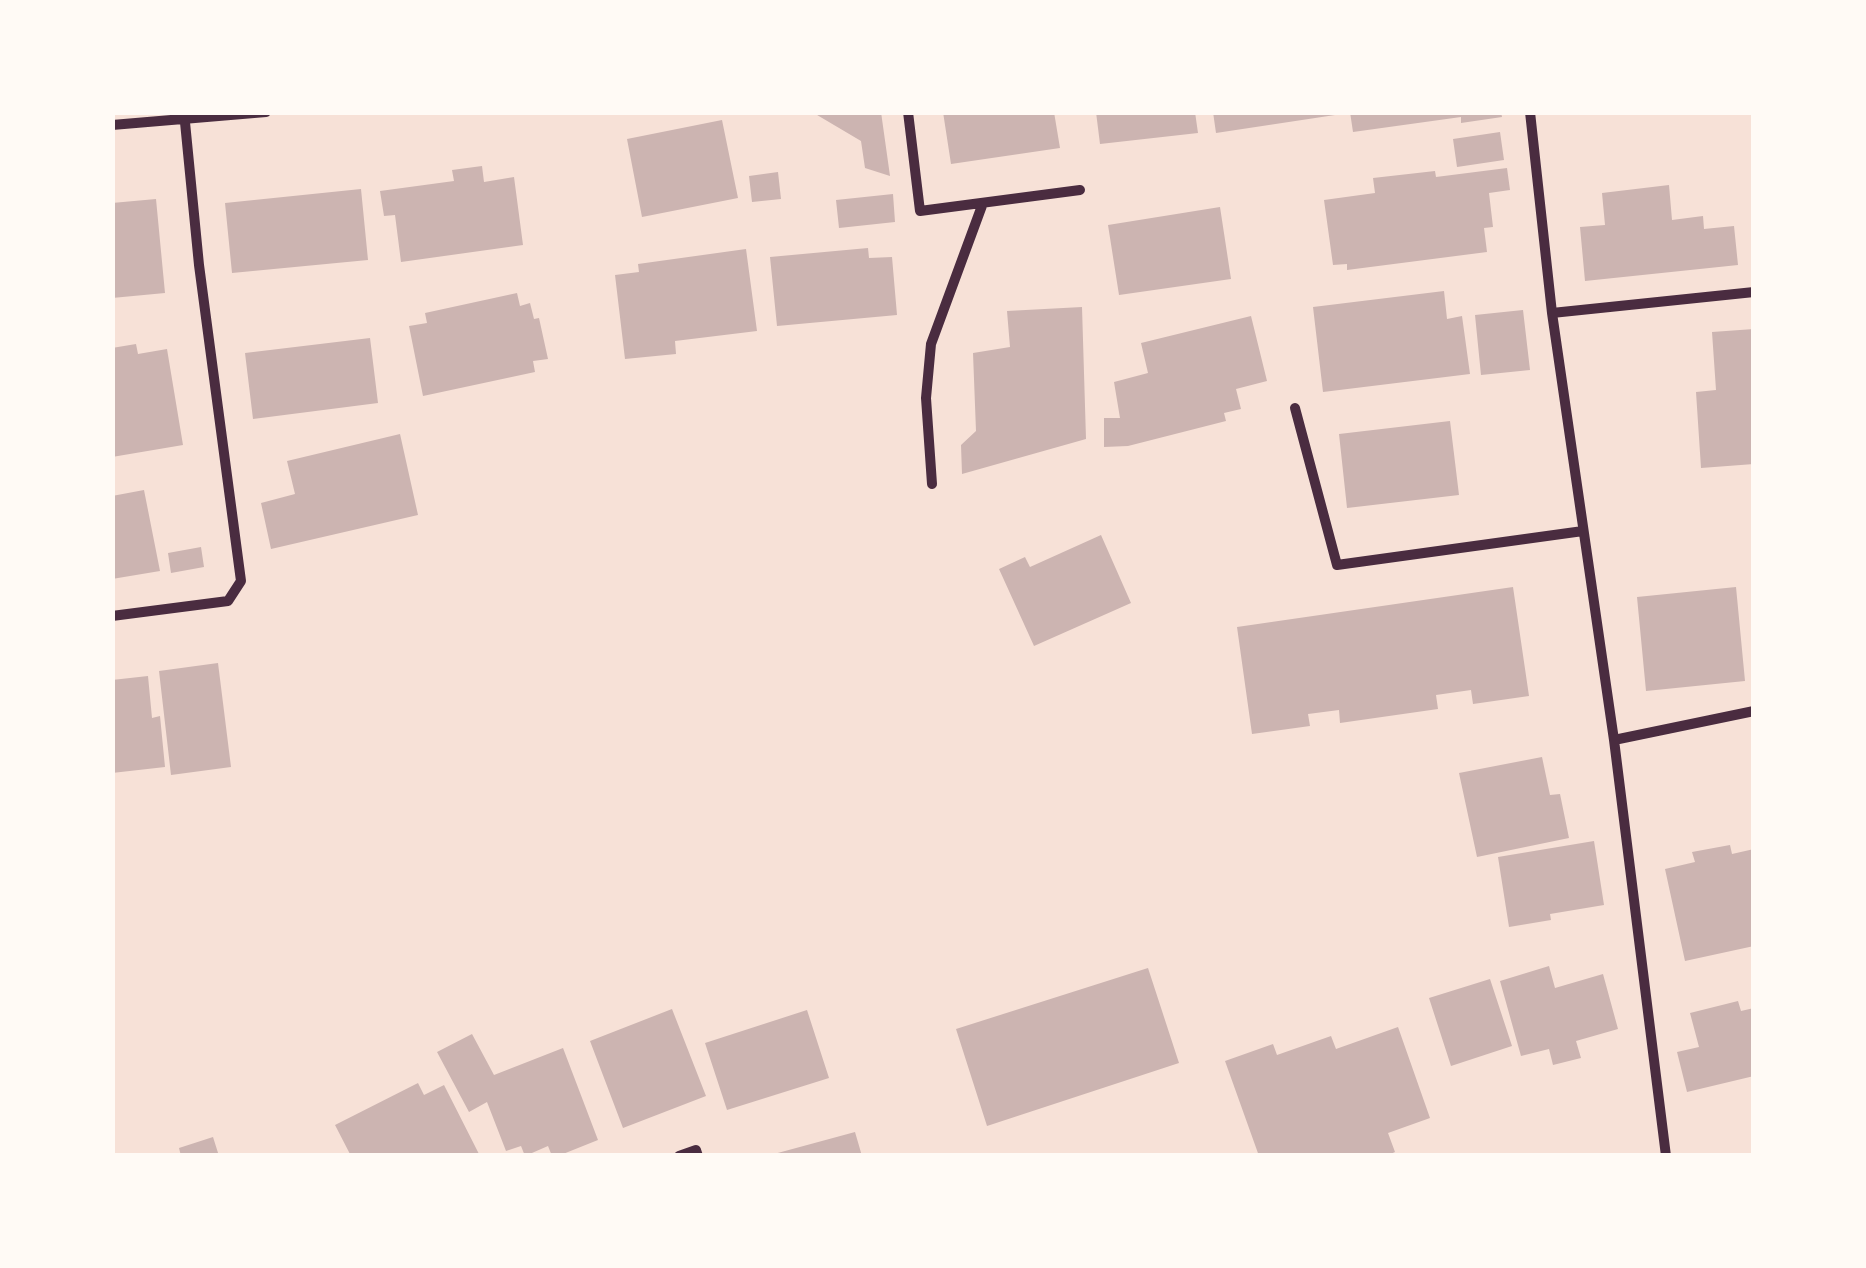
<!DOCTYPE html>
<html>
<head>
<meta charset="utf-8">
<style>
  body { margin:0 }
  #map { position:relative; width:1866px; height:1268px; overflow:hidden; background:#f7e1d7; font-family:Arial,sans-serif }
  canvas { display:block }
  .frame { position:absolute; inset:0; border:115px solid #fffaf5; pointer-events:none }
</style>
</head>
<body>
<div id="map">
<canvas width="1866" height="1268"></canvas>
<div class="frame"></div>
</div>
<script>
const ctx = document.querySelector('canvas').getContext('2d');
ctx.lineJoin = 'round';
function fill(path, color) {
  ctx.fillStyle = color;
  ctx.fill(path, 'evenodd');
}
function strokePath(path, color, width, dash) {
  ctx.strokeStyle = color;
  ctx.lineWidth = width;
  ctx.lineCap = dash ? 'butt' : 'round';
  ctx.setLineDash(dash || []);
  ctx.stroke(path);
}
fill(new Path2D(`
  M812,112h69l9,64 -25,-8 -4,-27z
  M943,112h111l6,36 -109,16z
  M1096,112h99l3,21 -98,11z
  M1213,112h122v3l-119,18z
  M1350,112h151l1,5 -41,6v-6l-108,15z
  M722,120l16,78 -96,19 -15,-78z
  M1500,132l4,28 -47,7 -4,-28z
  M482,166l2,16 30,-5 9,68 -122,17 -6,-47 -11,1 -4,-25 74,-10 -2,-11z
  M1507,168l3,22 -21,3 4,34 -9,1 3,24 -140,18v-6l-14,1 -9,-65 51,-7 -2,-15 62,-7 1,6z
  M778,172l3,27 -29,3 -3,-26z
  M1669,185l3,35 31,-4 1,13 30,-3 4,39 -153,16 -5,-54 25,-2 -3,-32z
  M361,189l7,71 -136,13 -7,-70z
  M893,194l2,28 -56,6 -3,-28z
  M156,199l9,94 -53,5v-95z
  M1220,207l11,72 -112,16 -11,-70z
  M868,248l1,10 23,-1 5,58 -120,11 -7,-69z
  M746,249l11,82 -82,10 1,13 -51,5 -10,-84 24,-3 -1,-8z
  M1444,291l3,28 15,-3 8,58 -147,18 -10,-85z
  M517,293l3,13 10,-3 4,16 5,-1 9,41 -15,2 2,11 -112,24 -14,-70 18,-3 -2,-10z
  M1082,307l4,132 -124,35 -1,-29 15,-14 -3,-78 37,-6 -3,-36z
  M1523,310l7,60 -49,5 -6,-60z
  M1251,316l16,65 -31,8 5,20 -17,4 2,8 -98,25 -24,1v-29h16l-6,-36 34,-9 -7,-30z
  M1754,329v135l-53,4 -5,-76 20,-2 -4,-58z
  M370,338l8,65 -125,16 -8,-66z
  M136,344l2,10 29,-5 16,96 -71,12v-109z
  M1450,421l9,74 -112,13 -8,-74z
  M400,434l18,81 -147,34 -10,-46 34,-9 -8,-33z
  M144,490l16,81 -48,8v-83z
  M1101,535l30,68 -97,43 -35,-77 26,-12 5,10z
  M201,547l3,20 -33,6 -3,-20z
  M1513,587l16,109 -56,8 -2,-14 -35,5 2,14 -98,14 -1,-13 -31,4 2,12 -58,8 -15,-107z
  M1736,587l9,94 -99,10 -9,-94z
  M218,663l13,104 -60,8 -12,-104z
  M148,676l4,42 8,-2 5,51 -53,6v-93z
  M1542,757l8,38 10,-1 9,44 -92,19 -18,-84z
  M1594,841l10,64 -54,9 1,6 -42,7 -11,-70z
  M1730,845l2,9 22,-5v97l-69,15 -20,-92 30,-7 -3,-10z
  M1549,966l6,22 48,-14 15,55 -42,12 5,17 -28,7 -4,-16 -28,7 -21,-75z
  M1148,968l31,95 -192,63 -31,-97z
  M1490,979l22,67 -61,20 -22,-68z
  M1738,1001l3,10 13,-3v68l-67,16 -10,-40 22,-5 -9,-34z
  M672,1009l34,87 -83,32 -33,-87z
  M807,1010l22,68 -102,32 -22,-67z
  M1398,1027l32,91 -42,15 7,19 -9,4h-127l-34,-95 48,-17 4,11 54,-19 5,13z
  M472,1034l22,41 69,-27 35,92 -40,16h-6l-4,-10 -23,10 -4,-10 -15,5 -19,-49 -18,10 -32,-60z
  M418,1083l6,12 20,-10 36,71h-129l-16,-31z
  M855,1132l7,24h-88v-2z
  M213,1137l6,19h-38l-2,-8z`), '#ccb4b1');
strokePath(new Path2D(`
  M908,112l12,99 160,-21
  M1530,112l22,201 62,427 52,416
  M112,125l154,-13
  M1552,313l202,-21
  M1295,408l42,157 246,-34
  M932,484l-6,-86 5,-54 52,-141
  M112,616l116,-15 13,-20 -42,-316 -15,-153
  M1614,740l140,-29
  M679,1156l17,-6 2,6`), '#4a2c40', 10);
</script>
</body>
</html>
